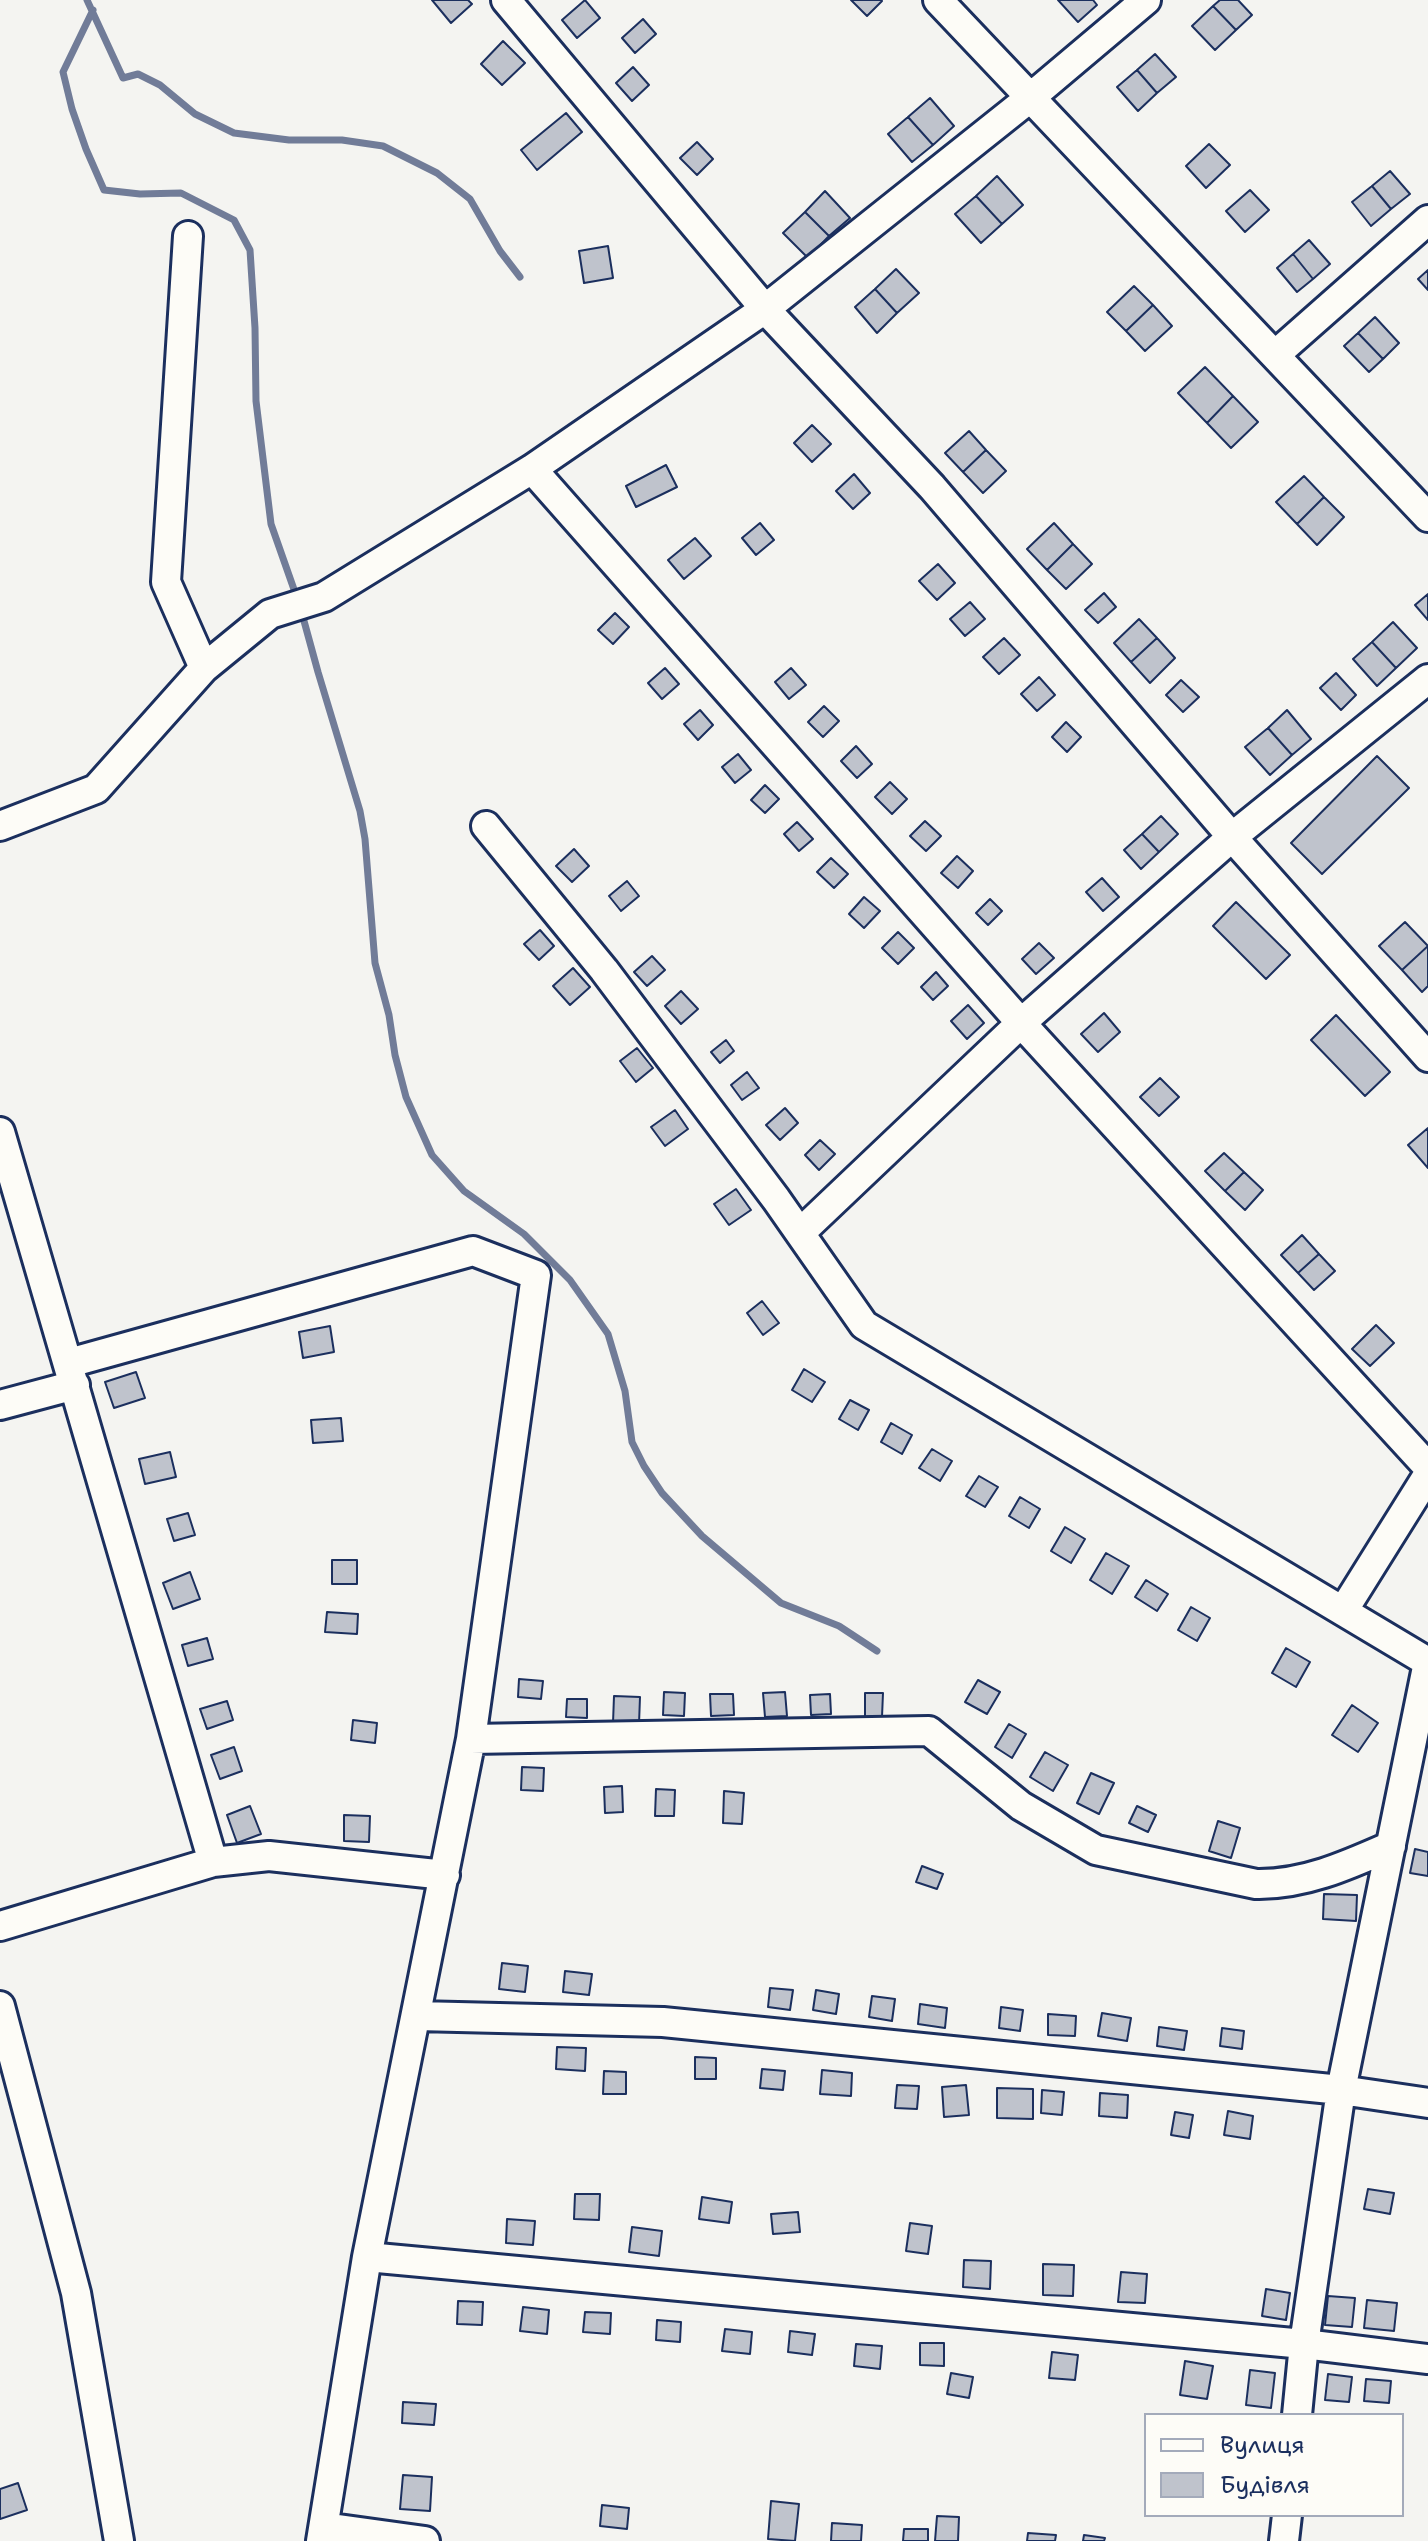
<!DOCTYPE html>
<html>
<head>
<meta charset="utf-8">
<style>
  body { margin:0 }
  #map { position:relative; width:1428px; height:2541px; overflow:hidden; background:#f4f4f1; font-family:"Shantell Sans",sans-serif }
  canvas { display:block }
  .legend { position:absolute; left:1144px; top:2413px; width:260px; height:104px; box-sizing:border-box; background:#fdfcf7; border:2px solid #a3aaba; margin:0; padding:10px 14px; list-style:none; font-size:24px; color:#1b2f5e }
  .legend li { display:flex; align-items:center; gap:16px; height:40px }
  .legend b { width:40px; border:2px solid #a3aaba }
</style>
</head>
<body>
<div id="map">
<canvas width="1428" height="2541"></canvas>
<ul class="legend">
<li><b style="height:10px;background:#fdfcf7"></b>Вулиця</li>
<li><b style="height:22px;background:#bfc3cc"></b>Будівля</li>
</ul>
</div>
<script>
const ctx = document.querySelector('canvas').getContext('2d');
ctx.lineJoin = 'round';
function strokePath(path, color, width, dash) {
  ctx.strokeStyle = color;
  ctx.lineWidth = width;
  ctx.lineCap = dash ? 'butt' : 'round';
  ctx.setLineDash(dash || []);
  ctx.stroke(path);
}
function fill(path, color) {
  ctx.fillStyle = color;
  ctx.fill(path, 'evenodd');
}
strokePath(new Path2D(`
  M87,0l36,78 15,-4 22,11 35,29 39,19 55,7h53l41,6 54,27 33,26 30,52 20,26
  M93,10l-30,62 9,37 14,40 18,41 36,4 41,-1 53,27 16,30 5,78 1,73 15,123 26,74
  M301,610l17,62 42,139 5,28 10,124 14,52 6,40 11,42 26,58 32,36 60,43 46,46 38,54 17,57 7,51 12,24 18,27 40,43 79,67 58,23 38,25`), '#717c98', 7);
const building = new Path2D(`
  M432,0h36l4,4 -21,19z
  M585,0l15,18 -23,20 -15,-18z
  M851,0h30l1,1 -15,15z
  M1058,0h35l4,5 -19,17z
  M1220,0h18l14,15 -16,15 -23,-24z
  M1213,6l23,24 -21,20 -23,-24z
  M643,19l13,15 -21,19 -13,-15z
  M503,41l22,22 -23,22 -21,-21z
  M1155,54l21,23 -19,16 -20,-23z
  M633,67l16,18 -17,16 -16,-18z
  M1137,70l20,23 -19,18 -21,-24z
  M930,98l24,28 -21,19 -25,-28z
  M566,113l16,19 -45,38 -16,-20z
  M908,117l25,28 -21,17 -24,-28z
  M697,142l16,17 -16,16 -17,-17z
  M1209,144l21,21 -24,23 -20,-22z
  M1390,171l20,23 -19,15 -19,-23z
  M997,176l26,29 -21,19 -26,-28z
  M1372,186l19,23 -20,17 -19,-24z
  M1250,190l19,20 -24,22 -19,-21z
  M825,191l25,27 -21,18 -24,-24z
  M976,196l26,28 -21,19 -26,-29z
  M805,212l24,24 -21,22 -25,-25z
  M1309,240l21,24 -17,15 -20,-25z
  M608,246l5,32 -29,5 -5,-32z
  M1293,254l20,25 -16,13 -20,-24z
  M896,269l23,24 -22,20 -22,-24z
  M1428,270v20l-10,-11z
  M1134,286l19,19 -27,26 -19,-19z
  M875,289l22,24 -20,20 -22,-26z
  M1153,305l19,21 -27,25 -19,-20z
  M1375,317l24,26 -16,16 -25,-26z
  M1358,333l25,26 -14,13 -25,-26z
  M1205,367l28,29 -26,27 -29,-30z
  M1233,396l25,26 -27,26 -24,-25z
  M812,425l19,19 -19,18 -18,-19z
  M969,431l17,19 -23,22 -18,-19z
  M986,450l20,21 -23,22 -20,-21z
  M666,465l11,22 -41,20 -10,-21z
  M854,474l16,19 -17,16 -17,-18z
  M1304,476l20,21 -27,27 -21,-22z
  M1324,497l20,20 -27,28 -20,-21z
  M760,523l14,17 -18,15 -14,-17z
  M1054,523l19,21 -26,26 -20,-21z
  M695,538l16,18 -27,23 -16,-19z
  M1073,544l19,20 -26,25 -19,-19z
  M938,564l17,19 -18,17 -18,-19z
  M1104,593l12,14 -18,16 -13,-13z
  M1428,594v26l-13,-15z
  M970,602l15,17 -20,17 -15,-17z
  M615,613l14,14 -16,17 -15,-14z
  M1139,619l18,19 -26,24 -17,-19z
  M1393,622l24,26 -21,20 -24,-26z
  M1004,638l16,17 -21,19 -16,-17z
  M1157,638l18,20 -25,25 -19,-21z
  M1372,642l24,26 -19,18 -24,-27z
  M665,668l14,16 -17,15 -14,-16z
  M791,668l15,17 -17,14 -14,-17z
  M1336,673l20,22 -15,15 -21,-22z
  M1039,677l16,18 -18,16 -16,-17z
  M1181,680l18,17 -16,15 -17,-17z
  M824,706l15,15 -16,16 -15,-15z
  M700,710l13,15 -15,15 -14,-16z
  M1287,710l24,29 -19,16 -24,-27z
  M1066,722l15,15 -14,15 -15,-15z
  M1268,728l24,27 -22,20 -25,-28z
  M856,746l16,18 -15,14 -16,-17z
  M738,754l13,16 -16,13 -13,-16z
  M1377,756l32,32 -87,86 -31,-31z
  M890,782l17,17 -15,15 -17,-17z
  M765,785l14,14 -14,14 -14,-13z
  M1161,816l17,18 -19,18 -17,-18z
  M925,821l16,15 -15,15 -16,-15z
  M797,822l16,17 -14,12 -15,-17z
  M1142,834l17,18 -18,17 -17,-19z
  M574,849l15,17 -17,16 -16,-16z
  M957,856l16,15 -15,17 -17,-15z
  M831,858l17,16 -14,14 -17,-16z
  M1102,878l17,19 -16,14 -17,-19z
  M627,881l12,15 -18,15 -12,-15z
  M864,897l16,14 -16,17 -15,-14z
  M990,899l12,12 -14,14 -12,-12z
  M1236,902l54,53 -24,24 -53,-53z
  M1405,922l23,24 -26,24 -23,-24z
  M540,930l14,16 -15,14 -15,-16z
  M898,932l16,16 -16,16 -16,-16z
  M1039,943l15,15 -18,16 -14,-15z
  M1428,946v40l-6,6 -20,-22z
  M652,956l13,14 -18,16 -13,-14z
  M573,968l17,19 -20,18 -17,-19z
  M936,972l12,14 -15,14 -12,-13z
  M681,991l17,18 -17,15 -16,-18z
  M968,1005l16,18 -17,16 -16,-18z
  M1104,1013l16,19 -22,20 -17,-18z
  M1336,1015l54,57 -25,24 -54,-56z
  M726,1040l8,11 -14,12 -9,-11z
  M637,1048l16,20 -17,14 -16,-21z
  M747,1072l12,16 -17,12 -11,-15z
  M1160,1078l19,19 -20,19 -19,-19z
  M785,1108l13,15 -18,17 -14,-15z
  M675,1110l13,19 -23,17 -14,-19z
  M1428,1128v40l-20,-23z
  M820,1140l15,14 -16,16 -14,-15z
  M1224,1153l20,19 -19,19 -20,-20z
  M1244,1172l19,18 -18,20 -20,-19z
  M736,1189l15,21 -22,15 -15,-21z
  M1302,1235l17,19 -21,19 -17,-18z
  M1319,1254l16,17 -21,19 -16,-17z
  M762,1301l17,22 -16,12 -16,-22z
  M1376,1325l18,18 -24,23 -18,-17z
  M330,1326l4,26 -31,6 -4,-26z
  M804,1369l21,13 -13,20 -20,-12z
  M136,1372l9,26 -31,10 -9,-26z
  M850,1400l19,10 -11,20 -19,-11z
  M341,1418l2,23 -30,2 -2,-23z
  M891,1423l21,12 -10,19 -21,-12z
  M932,1449l20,12 -12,20 -21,-13z
  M170,1452l6,25 -31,7 -6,-25z
  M979,1476l19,11 -13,20 -19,-11z
  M1020,1497l20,12 -11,19 -20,-12z
  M188,1513l7,22 -21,6 -7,-22z
  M1065,1527l20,12 -14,24 -20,-12z
  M1106,1553l23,13 -17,28 -22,-14z
  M332,1560h25v24h-25z
  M190,1572l10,27 -27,10 -10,-26z
  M1146,1580l22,14 -11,17 -22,-14z
  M1191,1607l19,11 -13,23 -19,-11z
  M327,1612l31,2 -1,20 -32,-2z
  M207,1638l6,21 -25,7 -6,-21z
  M1286,1648l24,14 -14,25 -24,-14z
  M519,1679l24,2 -2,18 -23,-2z
  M978,1680l22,12 -13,22 -22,-12z
  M664,1692l21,1 -1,23 -21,-1z
  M785,1692l2,24 -22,1 -2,-24z
  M865,1693h18l-1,24h-17z
  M710,1694h23l1,21 -23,1z
  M830,1694l1,20 -20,1 -1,-20z
  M614,1696l26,1 -1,27 -26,-1z
  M567,1699h20v19l-21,-1z
  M227,1701l6,19 -26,9 -7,-20z
  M1352,1705l26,18 -20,29 -26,-17z
  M353,1720l24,3 -2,20 -24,-3z
  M1009,1724l17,10 -14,24 -17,-11z
  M234,1747l8,24 -22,8 -9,-24z
  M1045,1752l23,13 -15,26 -23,-14z
  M522,1767l22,1 -1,23 -22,-1z
  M1091,1773l23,10 -15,31 -22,-11z
  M622,1786l1,26 -18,1 -1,-26z
  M656,1789l19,1 -1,26h-19z
  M724,1791l20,2 -2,31 -19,-1z
  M250,1806l11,28 -24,9 -10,-28z
  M1137,1806l19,9 -8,17 -19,-9z
  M344,1815l26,1 -1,26 -25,-1z
  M1218,1821l22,7 -9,30 -22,-7z
  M1415,1849l13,3v24l-18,-3z
  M922,1866l21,8 -6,15 -21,-7z
  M1324,1894l33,1 -1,26 -33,-2z
  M502,1963l26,3 -3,26 -26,-3z
  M565,1971l27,3 -3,21 -26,-3z
  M770,1988l23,2 -3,20 -22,-3z
  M816,1990l23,4 -3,20 -23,-4z
  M872,1996l23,3 -3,22 -23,-4z
  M920,2004l27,4 -2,20 -27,-4z
  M1001,2007l22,3 -3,21 -21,-3z
  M1102,2013l29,5 -4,23 -29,-5z
  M1048,2014l28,2 -1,20 -27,-1z
  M1159,2027l28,4 -3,19 -27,-4z
  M1222,2028l22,3 -2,18 -22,-3z
  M557,2047l29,1 -1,23 -29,-2z
  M695,2057l21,1v21h-21z
  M762,2069l23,2 -2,19 -23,-2z
  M822,2070l30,3 -1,23 -31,-2z
  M604,2071l22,1v22h-23z
  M897,2085l22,1 -2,23 -22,-1z
  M966,2085l3,30 -25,2 -2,-30z
  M997,2088l36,1v30l-36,-1z
  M1042,2090l22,2 -2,23 -21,-2z
  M1100,2093l28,2 -1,23 -28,-2z
  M1228,2111l25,5 -3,23 -26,-4z
  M1175,2112l18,3 -4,23 -18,-3z
  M1368,2189l26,4 -4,21 -26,-5z
  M575,2194h25l-1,26 -25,-1z
  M702,2197l30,5 -3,21 -30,-4z
  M798,2212l2,20 -27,2 -2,-20z
  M507,2219l28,2 -2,24 -27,-2z
  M910,2223l22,3 -4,28 -22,-3z
  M632,2227l30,4 -3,25 -30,-4z
  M964,2260l27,1 -1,28 -27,-2z
  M1043,2264l31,1 -1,31 -30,-1z
  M1121,2272l26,2 -2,29 -27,-1z
  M1266,2289l24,4 -4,27 -24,-4z
  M1328,2296l27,2 -3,29 -27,-2z
  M1367,2300l30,3 -3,28 -30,-3z
  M458,2301l25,1 -1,23 -25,-1z
  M523,2307l26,3 -2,24 -27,-3z
  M585,2312l26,1 -1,21 -27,-2z
  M657,2320l24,2 -1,20 -24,-2z
  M725,2329l27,3 -2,22 -28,-3z
  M790,2331l25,3 -3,21 -24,-3z
  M920,2343h24v23l-24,-1z
  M856,2344l26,2 -2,23 -26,-3z
  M1052,2352l26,3 -3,25 -26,-2z
  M1185,2361l28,5 -6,33 -27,-4z
  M1250,2370l25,3 -4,35 -25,-3z
  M951,2373l22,4 -4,21 -22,-4z
  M1328,2374l24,3 -3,25 -24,-2z
  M1366,2379l25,2 -2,22 -25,-2z
  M403,2402l33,2 -2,21 -32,-2z
  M403,2475l29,2 -2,34 -30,-2z
  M18,2483l9,27 -27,9v-30z
  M771,2501l28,3 -4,37 -27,-2z
  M602,2505l27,3 -2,21 -27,-3z
  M937,2516l22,1 -1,24h-23z
  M832,2523l30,2 -1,16h-30z
  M904,2529h24v12h-25z
  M1028,2533l28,2 -1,6h-28z
  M1084,2535l21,3 -1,3h-21z`);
fill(building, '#bfc3cc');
strokePath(building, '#1b2f5e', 2);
const minor = new Path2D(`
  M506,0l259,309 167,178 300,350 196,220
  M938,0l490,517
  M188,236l-22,346 38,86
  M1275,355l153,-135
  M532,469l489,554 407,444
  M0,826l96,-37 108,-121 66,-54 54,-17 208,-128 233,-160 266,-212 115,-97
  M486,826l118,144 172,229 88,126 564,337
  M0,1132l213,730
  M800,1233l221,-210 211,-186 196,-158
  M69,1363l404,-112 63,24 -65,464 -104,518 -46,284
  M0,1405l75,-20
  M1343,1611l85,-136
  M471,1739l458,-8 92,75 75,44 160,34c48,1 92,-19 135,-38
  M0,1926l213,-64 56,-6 176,19
  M0,2006l76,287 43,248
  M417,2016l246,6 678,68 87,13
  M367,2257l937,87 124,15
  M1297,2415l7,-71 37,-254 87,-428
  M324,2527l101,14
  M1284,2541l3,-26`);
strokePath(minor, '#1b2f5e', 34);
strokePath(minor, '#fdfcf7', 28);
</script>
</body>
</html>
